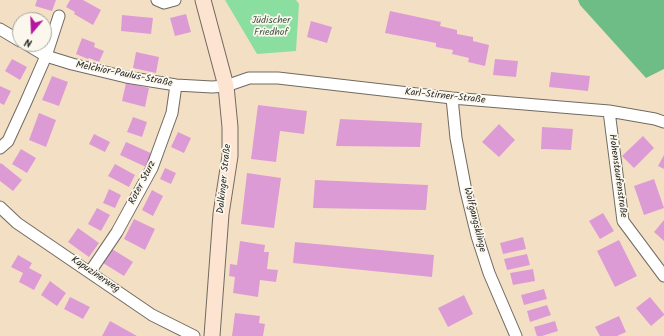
<!DOCTYPE html>
<html>
<head>
<meta charset="utf-8">
<style>
  body { margin:0 }
  #map { position:relative; width:664px; height:336px; overflow:hidden; background:#f3e0c4; font-family:Kalam,sans-serif }
  canvas { display:block }
  .north { position:absolute; left:12px; top:12px; width:40px; height:40px; box-sizing:border-box; background:#fbf7ec; border:1px solid #a8a59f; border-radius:50%; rotate:199deg; font-size:11px; font-weight:700; line-height:16px; text-align:center; color:#2b2b2b }
  .north::after { content:''; display:block; margin:auto; width:14px; height:18px; background:#b5179e; clip-path:polygon(50% 0,100% 100%,50% 72%,0 100%) }
</style>
</head>
<body>
<div id="map">
<canvas width="664" height="336"></canvas>
<div class="north">N</div>
</div>
<script>
const ctx = document.querySelector('canvas').getContext('2d');
ctx.lineJoin = 'round';
function fill(path, color) {
  ctx.fillStyle = color;
  ctx.fill(path, 'evenodd');
}
function strokePath(path, color, width, dash) {
  ctx.strokeStyle = color;
  ctx.lineWidth = width;
  ctx.lineCap = dash ? 'butt' : 'round';
  ctx.setLineDash(dash || []);
  ctx.stroke(path);
}
function write(font, color, halo, rows, align = 'center') {
  ctx.font = font + ' Kalam,sans-serif';
  ctx.lineWidth = 3.5;
  ctx.setLineDash([]);
  ctx.textBaseline = 'middle';
  ctx.strokeStyle = halo;
  ctx.fillStyle = color;
  for (const [text, x, y, turn = 0] of rows) {
    ctx.save();
    ctx.translate(x, y);
    ctx.rotate((+turn || 0) * Math.PI / 180);
    ctx.textAlign = isNaN(turn) ? turn : align;
    if (halo) ctx.strokeText(text, 0, 0);
    ctx.fillText(text, 0, 0);
    ctx.restore();
  }
}
fill(new Path2D(`
  M225,0h71l3,4 -3,47 -39,3z`), '#8ade9f');
fill(new Path2D(`
  M578,0h86v69l-18,9 -66,-73z`), '#6fbd86');
fill(new Path2D(`
  M37,0h19l-4,11 -17,-5z
  M70,0h13l18,10 -8,15 -19,-11 1,-2 -9,-5z
  M390,11l51,11 -1,4 17,4v4l16,3v4l16,4 -4,21 -17,-4 1,-4 -17,-4 1,-4 -17,-3v-4l-51,-10z
  M186,14l5,18 -16,4 -5,-18z
  M122,15l31,3 -2,16 -30,-3z
  M311,21l21,6 -5,16 -20,-6z
  M82,38l13,5 -1,4 10,4 -5,11 -10,-4 -1,1 -12,-5z
  M136,52l23,5 -3,16 -23,-5z
  M12,59l15,8 -7,13 -15,-9z
  M495,59l23,2 -2,16 -23,-2z
  M551,72l39,4 -2,15 -39,-4z
  M52,76l16,6 -9,24 -17,-6z
  M126,83l23,5 -4,19 -23,-6z
  M0,86l11,5 -7,14 -4,-2z
  M258,105l49,6 -3,23 -24,-3 -4,31 -25,-3z
  M39,113l17,7 -10,27 -17,-7z
  M133,117l14,5 -5,15 -15,-5z
  M340,119l82,4 -2,24 -84,-1z
  M499,124l16,16 -16,17 -17,-15z
  M542,127l31,2 -2,21 -30,-1z
  M178,132l13,6 -7,15 -13,-6z
  M94,134l16,8 -5,10 -16,-8z
  M643,136l11,12 -20,20 -12,-12z
  M126,142l27,12 -7,13 -26,-12z
  M21,149l15,9 -9,15 -15,-9z
  M664,155v14l-6,-3z
  M1,163l21,17 -9,11 -13,-10v-17z
  M115,164l20,11 -6,12 -21,-11z
  M165,168l11,5 -5,11 -11,-5z
  M247,173l34,5 -7,50 -33,-4z
  M654,179l10,29 -20,7 -10,-29z
  M315,180l113,5 -2,25 -113,-2z
  M109,189l12,6 -6,13 -12,-5z
  M152,190l11,6 -10,20 -11,-6z
  M97,208l13,7 -9,16 -13,-7z
  M603,213l11,18 -14,8 -11,-18z
  M134,219l21,10 -10,21 -21,-11z
  M664,220v21l-10,-9z
  M78,228l21,15 -10,14 -21,-15z
  M523,237l3,12 -23,5 -3,-11z
  M619,240l18,36 -22,11 -18,-36z
  M240,241l25,4 -1,7h5l-2,17 11,1 -2,12 -16,-2 -2,17 -25,-4 2,-16 -6,-1 1,-12 7,1z
  M295,242l139,13 -2,22 -139,-14z
  M112,249l21,13 -9,14 -21,-13z
  M527,254l3,11 -23,5 -3,-11z
  M18,255l14,8 -3,5 13,7 -8,15 -15,-8 4,-9 -12,-6z
  M533,269l2,12 -22,4 -3,-12z
  M50,281l16,12 -9,13 -16,-11z
  M544,289l3,10 -23,6 -3,-10z
  M464,295l9,19 -25,13 -10,-19z
  M70,297l20,10 -7,12 -19,-10z
  M650,297l14,17v1l-13,11 -15,-18z
  M547,305l4,10 -21,7 -3,-11z
  M235,313l25,3 -1,7 6,1 -2,12h-31z
  M619,316l7,16 -9,4h-17l-5,-9z
  M110,321l27,15h-35z
  M555,321l3,10 -16,5h-5l-3,-9z`), '#dd9bd5');
const street = new Path2D(`
  M157,0l7,3 11,-3
  M0,29l20,12
  M26,44l20,12 26,8 54,13 50,8 36,2 14,-1 23,-8h29l174,20 157,13 46,8 9,3
  M452,98l4,40 10,53 11,45 12,37 27,63
  M609,111l14,110 41,55
  M0,148l8,-7 17,-37 21,-48 13,-40
  M0,207l17,16 135,92 42,21
  M90,272l27,-40 35,-64 20,-55 4,-28`);
const secondary = new Path2D(`
  M203,0l23,86 4,41v29l-9,58 -9,122`);
strokePath(street, '#716a61', 13);
strokePath(secondary, '#716a61', 17);
strokePath(street, '#fff', 11);
strokePath(secondary, '#fde4d1', 15);
write('10px', '#435848', '#fbf7ec', [
  ["Jüdischer",271,21],
  ["Friedhof",271,33]
]);
write('10px', '#2b2b2b', '#fbf7ec', [
  ["Melchior-Paulus-Straße",124,75,11],
  ["Karl-Stirner-Straße",445,97,6],
  ["Hohenstaufenstraße",617,176,82],
  ["Dalkinger Straße",225,179,-84],
  ["Roter Sturz",143,183,-63],
  ["Wolfgangsklinge",474,220,76],
  ["Kapuzinerweg",95,275,34]
]);
</script>
</body>
</html>
